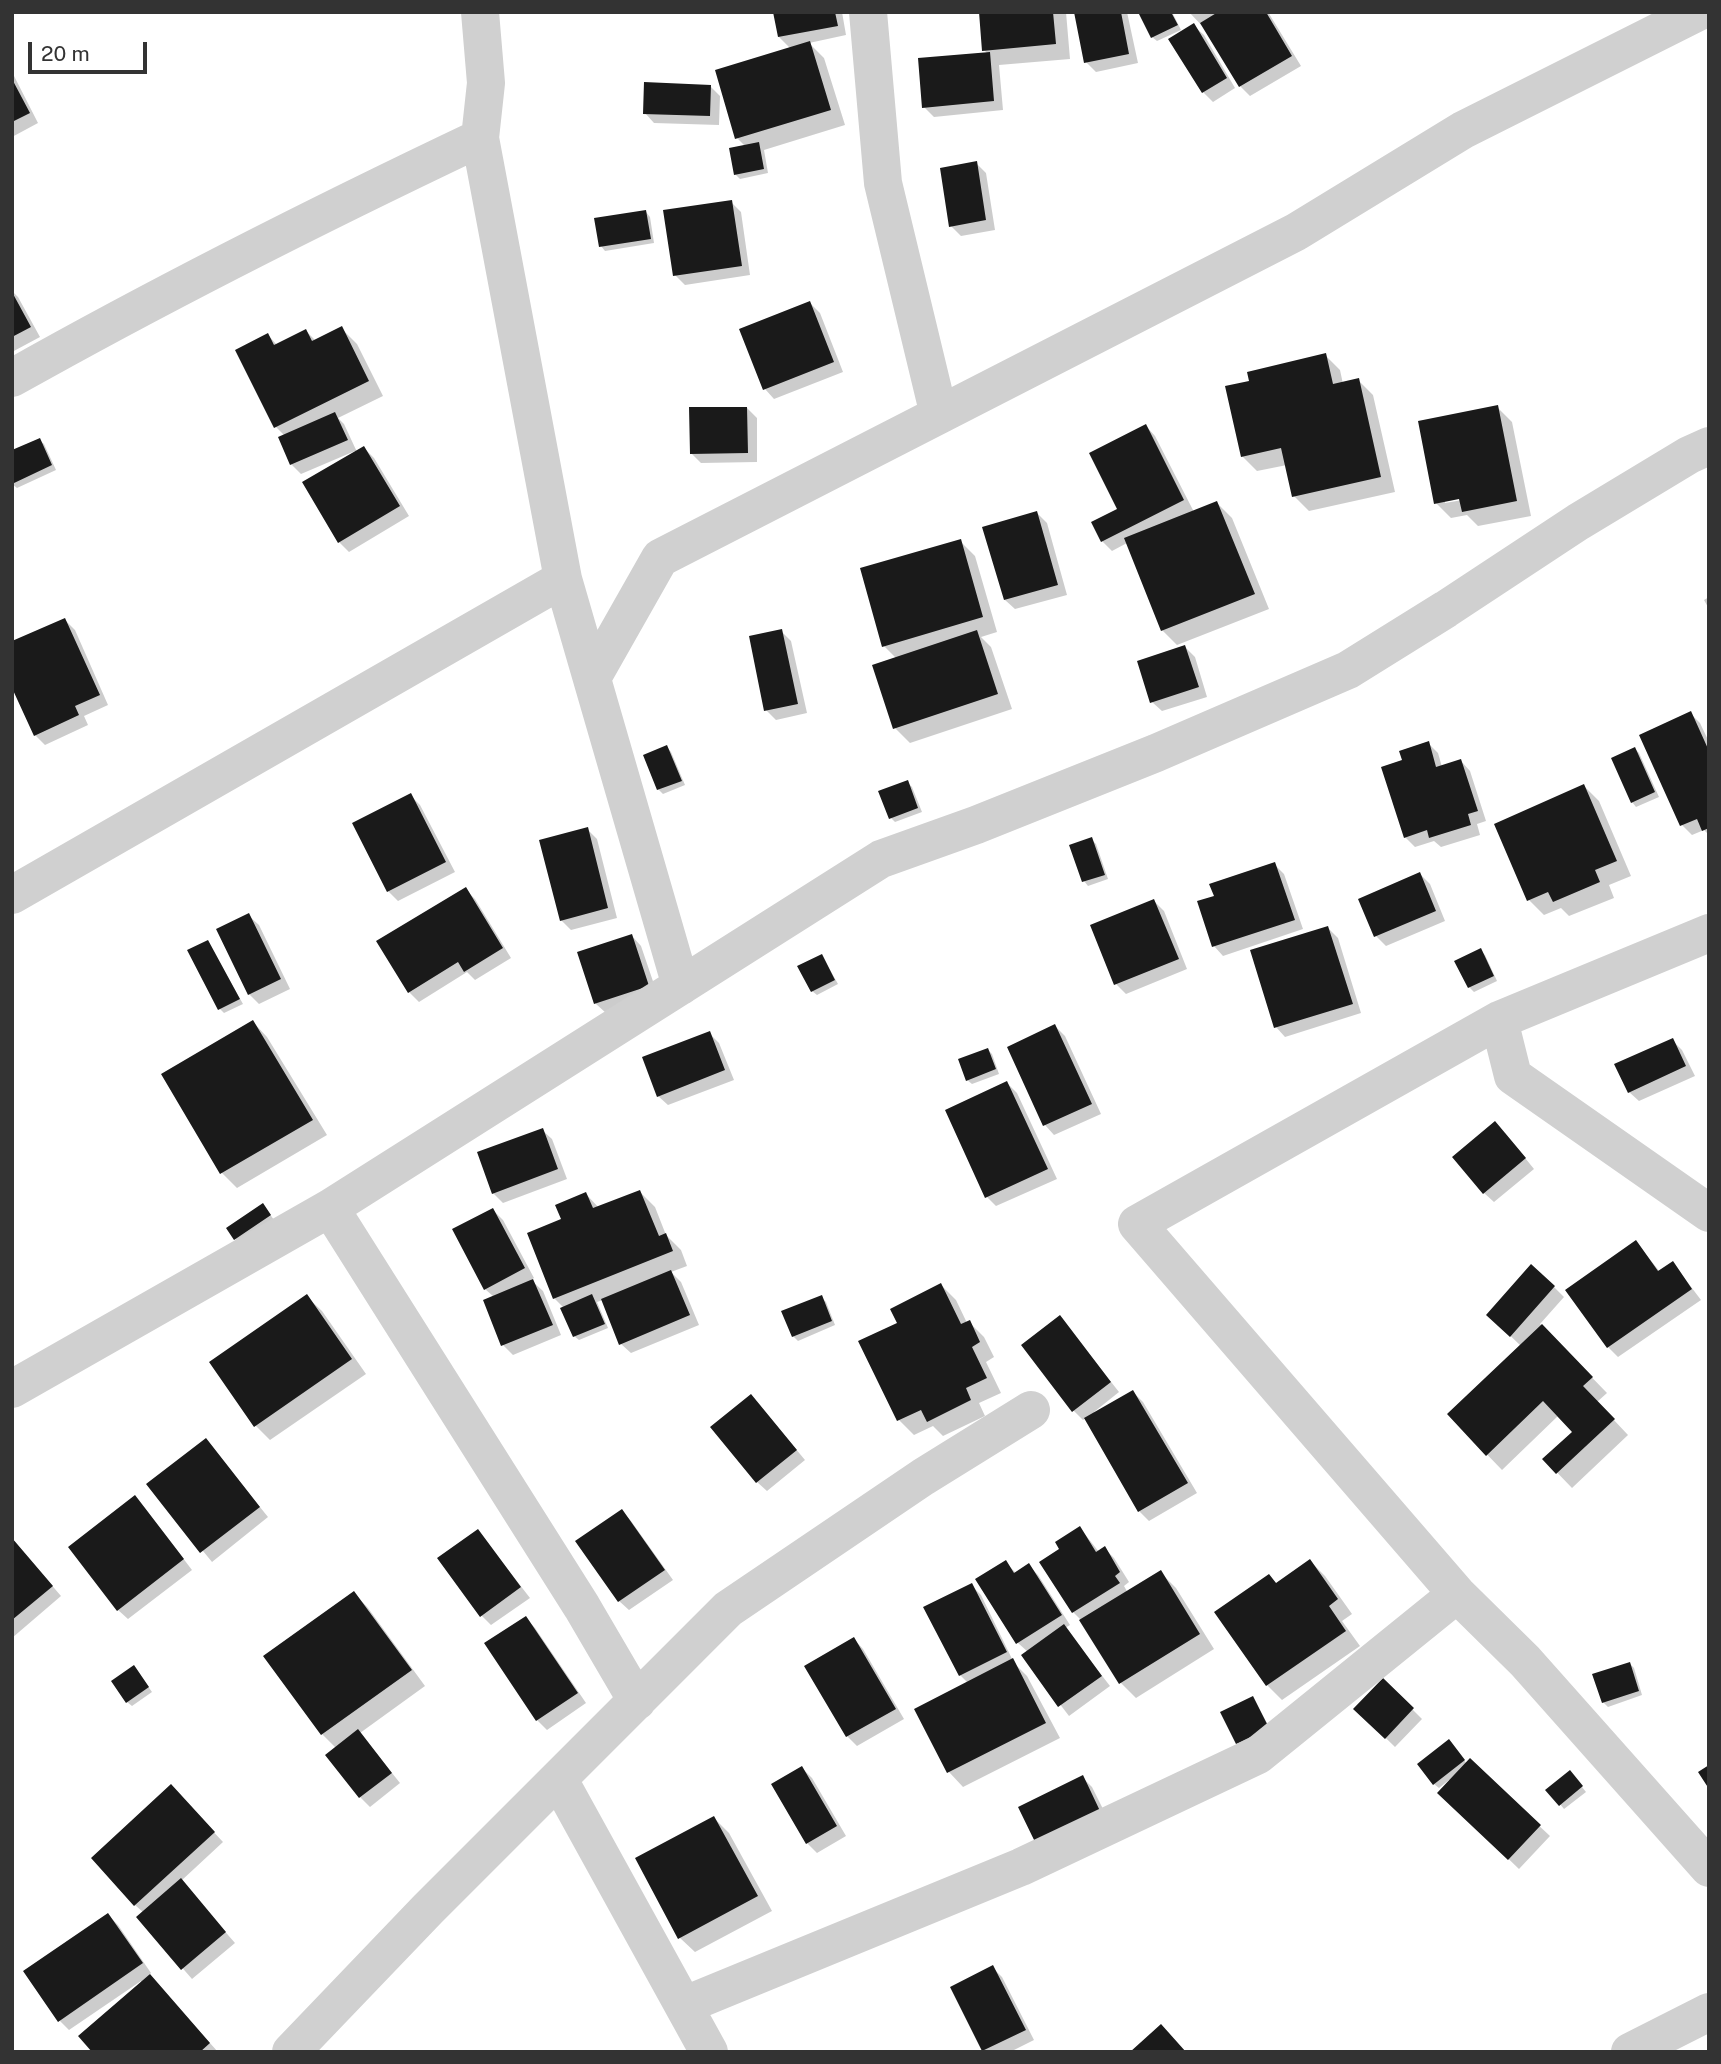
<!DOCTYPE html>
<html>
<head>
<meta charset="utf-8">
<style>
  body { margin:0 }
  #map { position:relative; width:1721px; height:2064px; overflow:hidden; background:#fff; font-family:"Public Sans",sans-serif }
  canvas { display:block }
  .frame { position:absolute; inset:0; border:14px solid #333; pointer-events:none }
  .scale { position:absolute; left:28px; top:42px; width:119px; height:32px; box-sizing:border-box; border:4px solid #333; border-top:0; padding-left:9px; font-size:21px; line-height:24px; white-space:nowrap; color:#333; -webkit-text-stroke:5px #fff; paint-order:stroke }
</style>
</head>
<body>
<div id="map">
<canvas width="1721" height="2064"></canvas>
<div class="frame"></div>
<div class="scale">20 m</div>
</div>
<script>
const ctx = document.querySelector('canvas').getContext('2d');
ctx.lineJoin = 'round';
function fill(path, color) {
  ctx.fillStyle = color;
  ctx.fill(path, 'evenodd');
}
function strokePath(path, color, width, dash) {
  ctx.strokeStyle = color;
  ctx.lineWidth = width;
  ctx.lineCap = dash ? 'butt' : 'round';
  ctx.setLineDash(dash || []);
  ctx.stroke(path);
}
fill(new Path2D(`
  M775,12h67l4,23 -37,8 15,15 21,67 -81,25 4,23 -28,6 -5,-5 10,-28 -8,-8 54,-89 -12,-12z
  M981,12h85l4,47 -71,6 4,45 -69,7 -10,-10 64,-53 -4,-4z
  M1076,12h51l11,51 -42,9 -10,-10z
  M1147,12h25l9,18 -24,11 -5,-4z
  M1189,12h79l33,54 -51,30 -10,-10 -35,-57z
  M1194,26l10,9 31,53 -22,14 -10,-10z
  M12,72l26,51 -26,14z
  M710,86l10,10 -1,29 -65,-2 -9,-10z
  M976,163l10,10 9,57 -34,6 -10,-10z
  M731,202l10,10 9,63 -65,10 -10,-10z
  M646,212l4,5 4,26 -49,8 -4,-5z
  M12,291l6,6 22,40 -28,15z
  M810,303l10,10 23,59 -69,27 -9,-10z
  M342,329l15,15 26,52 -45,22 6,6 13,28 7,-4 10,10 35,58 -60,36 -10,-10 17,-89 -1,-2 -54,23 -10,-10 -11,-26 5,-2 -9,-9 -8,-92 9,10 29,-14 10,10z
  M1325,355l15,15 3,14 15,-4 15,15 22,97 -86,19 -15,-15 -7,-31 -30,6 -15,-15 9,-74z
  M1497,407l15,15 19,94 -53,10 -11,-11 -16,3 -15,-15zM1467,496l1,3 -23,4v-3z
  M747,408l10,10v44l-56,1 -10,-10z
  M1146,426l9,10 39,76 23,-9 15,15 37,91 -92,36 -15,-15 -35,-87 -15,8 -10,-10 17,-31z
  M39,440l5,4 12,26 -39,18 -5,-4z
  M1037,513l10,10 20,72 -52,14 -10,-9z
  M960,541l15,15 22,76 -16,5 10,10 21,62 -102,34 -15,-15 1,-70 -12,-12z
  M1709,597v12l-5,-9z
  M65,620l10,10 33,75 -24,11 4,9 -43,20 -10,-10z
  M781,631l10,10 16,72 -31,7 -10,-10z
  M1185,647l10,10 12,40 -45,14 -10,-9z
  M1690,713l10,10 9,19v93l-5,-5 -12,5 -10,-10 -41,-89z
  M1428,743l10,10 4,14 19,-6 9,10 16,50 -9,3 3,11 -39,12 -7,-6 -19,6 -10,-10 -1,-76z
  M667,747l4,5 14,33 -22,9 -5,-5z
  M1635,749l4,4 20,44 -23,10 -4,-5z
  M907,782l5,5 10,25 -27,10 -4,-4z
  M1584,786l15,15 32,75 -22,9 5,13 -45,18 -8,-8 -17,7 -15,-15 -33,-75z
  M410,795l10,10 35,67 -57,29 -10,-10z
  M587,829l10,10 20,79 -46,12 -10,-10z
  M1091,839l5,5 12,35 -20,7 -4,-5z
  M1274,864l10,10 19,55 -80,27 -9,-10 2,-49z
  M1420,874l10,10 15,37 -59,25 -10,-10z
  M465,889l10,10 36,59 -36,22 -8,-8 -48,30 -10,-10z
  M1154,901l10,10 23,58 -61,25 -10,-10z
  M249,916l10,9 31,64 -31,15 -10,-10z
  M1328,928l10,10 23,75 -76,24 -9,-10z
  M632,936l9,10 17,50 -52,17 -10,-9 -17,-51z
  M208,942l35,62 -19,9 -4,-4z
  M1481,951l4,4 12,26 -23,11 -5,-5z
  M822,956l16,28 -21,11 -5,-4z
  M253,1022l14,15 60,98 -90,53 -15,-15 -59,-99z
  M1055,1026l10,10 36,78 -47,21 -9,-10z
  M709,1033l10,10 15,37 -66,25 -10,-9z
  M1672,1040l10,10 13,26 -56,25 -10,-9z
  M988,1050l4,4 7,20 -27,10 -5,-4z
  M1007,1083l10,10 40,86 -61,27 -9,-9z
  M542,1130l10,9 15,40 -64,24 -10,-10z
  M1505,1133l29,36 -40,33 -10,-9z
  M640,1192l15,15 11,28 15,15 6,16 -16,6 10,10 18,43 -68,28 -10,-9 -18,-44 -6,2 11,26 -29,12 -5,-4 -10,-28 -10,-10 9,-78 23,-26 13,14z
  M267,1210l7,10 -34,23 -5,-4z
  M493,1210l10,10 31,58 -3,2 12,11 18,44 -48,20 -10,-10 -9,-48 -9,-8z
  M1636,1242l24,30 13,-9 28,37 -83,57 -10,-10z
  M941,1285l15,15 11,23 2,-1 15,15 10,20 -8,5 15,31 -22,10 6,13 -42,20 -10,-10 -19,9 -15,-15v-96z
  M1554,1287l10,10 -24,27 67,69 -10,9 31,33 -56,53 -27,-28 30,-28 -16,-17 -57,55 -53,-55 72,-69 -23,-22z
  M307,1297l15,14 44,63 -96,66 -15,-15z
  M821,1297l5,5 9,23 -37,16 -5,-5z
  M1060,1317l59,75 -25,20 1,2 38,-22 10,10 54,91 -48,28 -10,-10 -53,-93 -3,2 -10,-10z
  M760,1406l45,54 -38,31 -10,-9z
  M206,1440l62,77 -56,45 -63,-77z
  M144,1507l48,63 -64,49 -10,-9z
  M622,1511l9,10 42,59 -44,30 -10,-9z
  M1080,1528l19,24 6,-3 9,9 15,24 -5,4 4,7 33,-20 15,15 38,61 -78,49 -15,-15 -40,-63 -8,-8 -11,-63z
  M478,1531l52,67 -39,27 -10,-10z
  M12,1539l49,57 -49,42z
  M1310,1561l15,15 27,38 -10,7 18,25 -78,54 -15,-15 2,-109 8,8z
  M1005,1562l11,11 13,-7 9,9 32,50 -5,3 45,58 -41,30 -46,-60 5,-4 -10,-9z
  M971,1585l10,10 33,68 13,13 33,62 -97,49 -14,-15 -32,-62 51,-27 -8,-8z
  M354,1593l14,15 57,78 -65,47 40,50 -30,24 -10,-10 -24,-49 -14,-14 -57,-78z
  M526,1618l9,10 51,75 -39,27 -10,-10z
  M854,1639l9,10 41,70 -47,27 -10,-10z
  M1630,1664l4,4 8,27 -34,12 -5,-5z
  M138,1672l14,20 -20,14 -5,-4z
  M1383,1680l39,39 -27,28 -39,-38z
  M1253,1698l19,34 -31,16 -4,-5z
  M1453,1746l14,18 3,-3 80,75 -31,33 -79,-76 11,-12 -2,-1 -10,8 -5,-4z
  M802,1768l10,10 34,58 -29,17 -10,-10z
  M1082,1777l10,10 17,34 -62,31z
  M1574,1777l12,15 -22,17 -4,-5z
  M181,1797l42,45 -42,39 54,62 -43,36 -54,-62 6,-4 -9,-8z
  M714,1818l15,15 43,78 -77,41 -15,-14z
  M108,1915l10,10 33,48 -2,2 69,77h-123l47,-69 -1,-2 -72,49 -9,-9z
  M992,1967l10,10 32,63 -24,12 -26,-2z`), '#0003');
fill(new Path2D(`
  M773,12h62l3,14 -60,11z
  M979,12h74l3,32 -74,7z
  M1074,12h47l8,42 -45,9z
  M1143,12h28l7,13 -27,13 -12,-24z
  M1218,12h48l26,44 -53,31 -39,-64z
  M1194,23l33,55 -25,15 -34,-54z
  M810,41l21,69 -96,29 -20,-69z
  M990,52l4,49 -72,7 -4,-50z
  M12,79l18,34 -18,9z
  M644,82l67,3 -1,31 -67,-2z
  M759,142l5,27 -30,6 -5,-27z
  M977,161l9,59 -37,7 -9,-59z
  M732,200l10,66 -69,10 -10,-66z
  M646,210l5,29 -52,8 -5,-29z
  M12,292l19,35 -19,10z
  M810,301l24,61 -71,28 -24,-61z
  M342,326l27,55 -95,47 -39,-78 33,-17 6,12 32,-16 6,12z
  M1326,353l7,31 26,-6 22,99 -89,20 -11,-49 -40,9 -16,-71 24,-5 -2,-9z
  M1498,405l19,96 -55,11 -3,-13 -25,5 -16,-83z
  M689,407h58l1,46 -58,1z
  M335,412l13,28 -58,25 -12,-28z
  M1146,424l38,76 -83,42 -10,-20 26,-13 -28,-56z
  M40,438l12,27 -40,19v-34z
  M364,446l36,60 -62,37 -36,-61z
  M1217,501l38,93 -94,37 -37,-93z
  M1037,511l21,74 -54,15 -22,-73z
  M961,539l22,78 -101,30 -22,-79z
  M65,618l35,77 -25,11 4,9 -45,21 -22,-48v-47z
  M782,629l16,75 -34,7 -15,-75z
  M977,630l21,64 -105,35 -21,-64z
  M1185,645l14,42 -49,16 -13,-42z
  M1691,711l18,40v77l-7,3 -5,-12 -17,7 -41,-91z
  M1429,741l7,26 25,-8 17,52 -10,3 3,11 -42,13 -2,-8 -23,8 -23,-71 21,-7 -3,-9z
  M667,745l15,36 -25,9 -14,-35z
  M1635,747l20,45 -24,11 -20,-45z
  M908,780l10,28 -29,11 -11,-28z
  M1584,784l33,77 -22,9 5,12 -47,20 -5,-10 -21,9 -33,-77z
  M411,793l35,69 -59,30 -35,-69z
  M588,827l20,81 -48,13 -21,-81z
  M1092,837l13,38 -23,7 -13,-37z
  M1275,862l20,58 -83,27 -15,-46 17,-5 -5,-12z
  M1420,872l16,39 -62,26 -16,-38z
  M466,887l37,61 -39,24 -6,-10 -50,31 -32,-52z
  M1154,899l25,60 -65,26 -24,-60z
  M249,913l32,66 -33,16 -32,-66z
  M1328,926l25,78 -79,24 -24,-78z
  M632,934l17,52 -55,18 -17,-52z
  M208,940l32,59 -22,11 -31,-60z
  M1481,948l13,28 -26,12 -14,-27z
  M822,954l13,26 -24,12 -14,-26z
  M253,1020l60,100 -93,54 -59,-100z
  M1055,1024l37,80 -49,22 -36,-79z
  M710,1031l15,39 -68,27 -15,-40z
  M1673,1038l13,28 -58,27 -14,-29z
  M988,1048l8,21 -30,12 -8,-22z
  M1007,1081l41,88 -63,29 -40,-88z
  M1495,1121l31,37 -43,36 -31,-37z
  M543,1128l15,41 -66,25 -15,-42z
  M640,1190l19,46 7,-3 7,18 -120,48 -26,-66 34,-14 -6,-14 31,-13 7,16z
  M263,1203l8,12 -37,25 -8,-12z
  M493,1208l32,60 -41,22 -32,-61z
  M1636,1240l22,31 15,-10 19,28 -85,59 -42,-58z
  M1531,1264l24,22 -45,51 -24,-22z
  M671,1270l19,45 -71,30 -18,-46z
  M533,1279l20,46 -52,21 -18,-46z
  M941,1283l20,41 9,-4 10,22 -8,5 15,31 -21,10 5,12 -44,22 -6,-12 -24,11 -39,-80 39,-18 -7,-14z
  M307,1294l45,65 -98,68 -45,-65z
  M592,1294l13,30 -32,13 -13,-29z
  M822,1295l10,26 -40,16 -11,-26z
  M1060,1315l51,67 -39,30 -51,-67z
  M1542,1324l51,53 -10,9 32,33 -59,55 -14,-15 30,-27 -29,-31 -57,55 -39,-42z
  M1133,1390l55,93 -50,29 -54,-94z
  M751,1394l46,56 -41,33 -46,-56z
  M206,1438l54,69 -60,46 -54,-69z
  M135,1495l49,64 -67,52 -49,-64z
  M622,1509l43,61 -47,32 -43,-61z
  M1080,1526l16,26 9,-6 15,26 -5,4 5,7 -48,30 -33,-51 20,-13 -4,-7z
  M478,1529l43,58 -41,30 -43,-59z
  M12,1538l41,48 -41,34z
  M1310,1559l28,40 -9,7 17,25 -80,55 -52,-74 55,-38 7,9z
  M1006,1560l8,13 15,-10 33,52 -46,29 -41,-65z
  M1161,1570l39,64 -81,50 -40,-64z
  M972,1583l35,69 -48,24 -36,-69z
  M354,1591l58,79 -91,65 -58,-79z
  M526,1616l52,77 -42,28 -52,-78z
  M1064,1624l38,52 -44,31 -37,-52z
  M854,1637l42,72 -50,28 -42,-71z
  M1013,1658l33,65 -99,50 -33,-64z
  M1630,1662l9,29 -37,12 -10,-29z
  M134,1665l15,22 -23,16 -15,-22z
  M1383,1678l31,30 -29,31 -32,-30z
  M1253,1696l16,32 -33,16 -16,-32z
  M358,1729l34,44 -33,25 -34,-43z
  M1449,1739l16,21 -32,25 -16,-21z
  M1470,1758l71,67 -33,35 -71,-67z
  M1709,1765v24l-11,-17z
  M802,1766l35,60 -31,18 -35,-60z
  M1570,1770l13,16 -24,20 -14,-16z
  M1083,1775l17,36 -64,33 -18,-37z
  M171,1784l44,48 -81,74 -43,-48z
  M714,1816l44,80 -80,43 -43,-81z
  M181,1878l45,54 -45,38 -45,-53z
  M108,1913l35,50 -85,59 -35,-51z
  M993,1965l33,65 -44,21 -32,-64z
  M150,1974l60,69 -10,9h-108l-14,-16z
  M1161,2024l25,28h-56z`), '#1a1a1a');
strokePath(new Path2D(`
  M480,12l6,71 -6,55 83,441 118,407
  M868,12l15,171 56,232
  M12,378c153,-86 310,-165 468,-240
  M592,678l68,-120 636,-326 167,-102 235,-118
  M12,895l551,-316
  M1709,933l-210,87 -362,204 320,370 68,67 184,207
  M1499,1020l14,56 196,137
  M330,1208l252,399 55,94
  M12,1389l318,-181 551,-349 95,-34 180,-72 192,-83 98,-61 132,-87 111,-67 20,-9
  M559,1780l150,272
  M685,2005l336,-138 237,-112 199,-161
  M291,2052l137,-143 300,-300 195,-132 108,-67
  M1630,2052l79,-40`), '#d0d0d0', 38);
</script>
</body>
</html>
